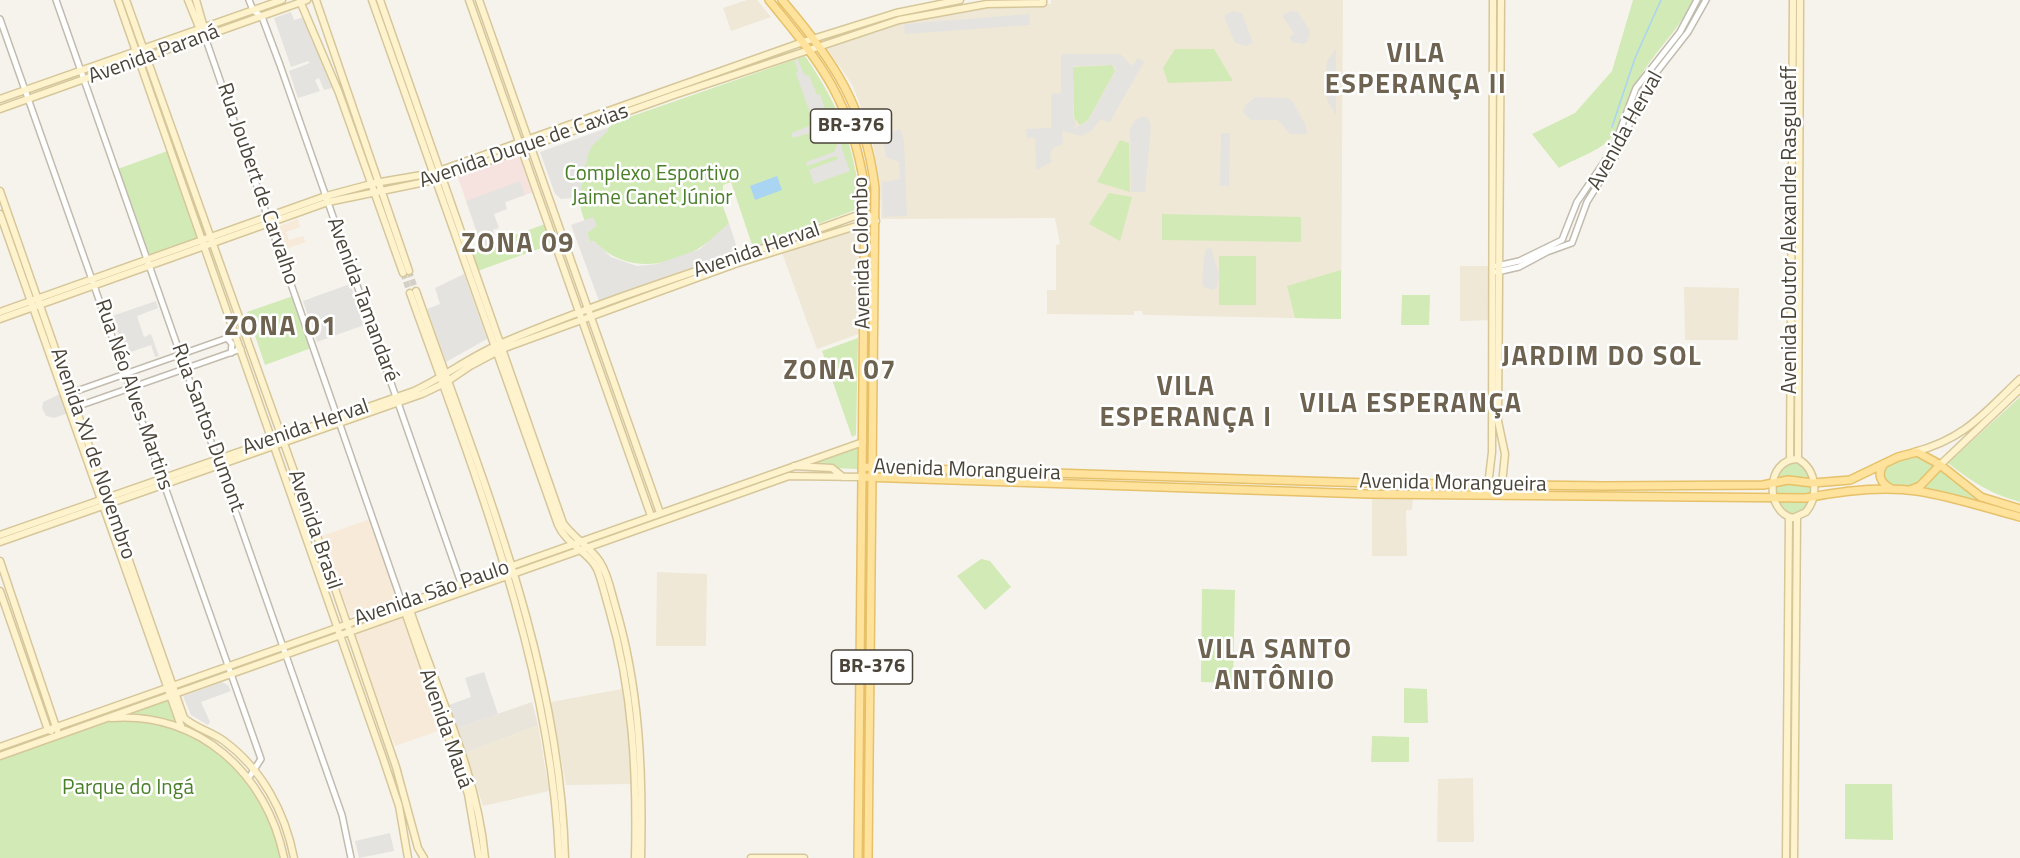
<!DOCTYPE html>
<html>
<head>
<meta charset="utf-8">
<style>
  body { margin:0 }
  canvas { display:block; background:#f6f3ec }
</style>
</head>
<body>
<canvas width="2020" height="858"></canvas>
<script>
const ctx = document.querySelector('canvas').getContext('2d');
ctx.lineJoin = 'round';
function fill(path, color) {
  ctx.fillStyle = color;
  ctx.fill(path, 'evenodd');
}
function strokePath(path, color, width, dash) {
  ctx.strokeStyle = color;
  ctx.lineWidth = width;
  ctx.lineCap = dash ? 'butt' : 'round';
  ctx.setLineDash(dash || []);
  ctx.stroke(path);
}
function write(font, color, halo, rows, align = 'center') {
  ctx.font = font + ' "Titillium Web",sans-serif';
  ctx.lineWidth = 5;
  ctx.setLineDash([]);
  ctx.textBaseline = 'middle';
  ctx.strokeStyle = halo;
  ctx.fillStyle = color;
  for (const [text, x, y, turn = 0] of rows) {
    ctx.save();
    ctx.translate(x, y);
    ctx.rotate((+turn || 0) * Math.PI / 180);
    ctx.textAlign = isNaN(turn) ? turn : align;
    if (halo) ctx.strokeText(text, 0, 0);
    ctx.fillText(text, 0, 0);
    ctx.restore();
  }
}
fill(new Path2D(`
  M532,702l6,23 -72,28 -9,-25z`), '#eae5da');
fill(new Path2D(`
  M298,219l2,8 -14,5 3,8 14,-4 3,6 -21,7 -8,-22z
  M370,519l28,80 -48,17 -28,-80z
  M402,617l39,113 -46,16 -41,-111z`), '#f7ead8');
fill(new Path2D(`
  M747,0h10l14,17 -40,14 -8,-23z
  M1051,0h292l-2,319 -193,-4h-5l-1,-4h-8v4l-87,-1v-24h9v-45l4,-1 -5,-26 -174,1 -1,-29 -9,-58 -19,-48 -27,-38 74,-25 96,-17h56z
  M866,222l-2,110 -47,17 -36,-99z
  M1460,266h32l1,54 -33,1z
  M1684,287l55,1 -1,52h-53z
  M1372,497h41l-1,13h-6l1,46h-35z
  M657,572l50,2 -1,72h-50z
  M622,689l8,44 2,51 -66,1 -15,-83z
  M538,725l11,66 -66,15 -17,-53z
  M1473,778l1,64h-37l1,-63z`), '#efe8d6');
fill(new Path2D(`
  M521,149l15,42 -65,24 -15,-43z`), '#f6e3e0');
fill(new Path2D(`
  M1633,0h61c-16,32 -44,55 -60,88 -8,17 -10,35 -23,50 -11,13 -37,21 -52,30l-27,-34 43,-21 37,-42z
  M1175,49h39l19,32 -65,2 -5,-15z
  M805,56c35,51 47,85 56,146l-6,8 -102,38 -22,-66 -8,3 -1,19 7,19c-34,39 -96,60 -135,18l-4,1 -3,-9 3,-3c-15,-22 -15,-58 -1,-81 7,-11 17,-19 26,-27z
  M1112,65l3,6 -27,49 -8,5 -6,-7 -1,-51z
  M1120,140l9,3 1,49 -33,-10z
  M170,150l33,91 -56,19 -32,-90z
  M1109,193l23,4 -12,44 -31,-17z
  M1162,214l139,3v25l-139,-2z
  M548,223l7,20 -80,29 -7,-20z
  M1219,256h37v49h-37z
  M1341,270v49l-46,-1 -8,-32z
  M296,295l18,52 -49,18 -18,-53z
  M1402,295h28l-1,30h-28z
  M858,338l-2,97 -4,2 -30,-86z
  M2020,397v105c-29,-8 -48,-20 -72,-39z
  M857,444v25l-67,-3z
  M1921,453l18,11c-19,18 -22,24 -49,24l-10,-14 9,-10z
  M1798,459l10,9 5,32 -16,18 -20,-11 -3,-24 8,-20z
  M1940,470l31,23 49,17v5l-99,-26z
  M981,559l9,2 21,26 -26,23 -28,-34z
  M1202,589l33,1 -2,93 -32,-1z
  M1404,688l23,1 1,34h-24z
  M170,695l11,31 -38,-5 38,7 51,33 31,39 21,58h-284v-101z
  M1372,736l37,1v25h-38z
  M1845,784h47l1,56 -48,-1z`), '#d2eab5');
fill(new Path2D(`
  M1233,11l9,2 11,30 -7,3 -11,-3 -11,-27z
  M1292,11l6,1 12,19 -2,10 -4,3 -12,-2 -3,-5 5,-3 -12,-19z
  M291,12l3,8 10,-3 28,71 -8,2 -5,-12 -4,2 5,11 -22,7 -9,-27 21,-8 -2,-2 -17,6 -17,-49z
  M1029,14l1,11 -125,9 -1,-10z
  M1336,49v66l-9,-15 -1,-23 1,-16z
  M1061,54h59l12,12 6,-8 6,4 -35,61 -8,-4 -10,12 -10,5 -19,-5 1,13 -10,4 -3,6 2,8 -16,8 -1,-32h-8l-1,-9 25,-1v-34l10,-1zM1113,65l3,5 -28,51 -15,8 3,-5 -3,-6v-52z
  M796,55l6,15 4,6 3,-1 8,20 3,-1 9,26 11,11 2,18 8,22 -36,13 -5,-14 29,-11 -2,-3 -29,10 -1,-4 28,-10 5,-12 -3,-8 -6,-5 -37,11 -2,-5 32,-12 -1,-3 -9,3 -17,-47 2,-3 -5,-15z
  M1255,97l33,1 5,4 13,24 1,8h-17l-12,-14h-26l-6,-4 -3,-5 2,-5z
  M1144,116l4,2 3,9 -6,65h-14l-1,-63 5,-9z
  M607,128l1,3 -16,15 -4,9 -7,35 -8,8 -12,1 -6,-5 -15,-42z
  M900,129l4,11 3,76 -24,1 -1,-35 18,-3 -1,-17 -13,-5 -4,-21z
  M1221,133h9l-1,53h-9z
  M520,181l5,14 -20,7 2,7 -13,5 5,14 -6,2 2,6 -6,2 1,6 -8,3 -16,-46z
  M593,217l4,9 -10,7 3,9 4,-1 17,16 26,9 20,-2 43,-15 29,-26 9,28 -139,50 -28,-76z
  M1211,248l8,27 -2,13 -4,2 -9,-3 -2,-4 2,-26 2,-8z
  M464,274l23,65 -41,23 -19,-53 13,-5 -5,-16z
  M350,284l14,41 -47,17 -14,-41z
  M156,301l2,7 -21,8 7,21 7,-3 8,22 -4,1 -4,-12 -26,9 -13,-38z
  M64,392l7,20 -17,6 -8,-2 -4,-8 1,-6z
  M484,672l14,42 -41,14 -8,-23 22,-8 -6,-19z
  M222,682l6,3 3,6 -30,11 9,20 -2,3 -17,-10 -8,-19z
  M390,833l4,18 -35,7 -4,-17z`), '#e5e3e0');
fill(new Path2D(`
  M777,176l5,14 -27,10 -5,-14z`), '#a9d4f2');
strokePath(new Path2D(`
  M1612,127l23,-69 26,-58`), '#a9d4f2', 1.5);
strokePath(new Path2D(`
  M409,271l7,20
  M403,273l7,20`), '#d4d0c8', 6, [6, 3]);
const tertiary = new Path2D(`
  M56,0l286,815 9,43
  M249,0l4,10 9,7 18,48 181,518
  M0,19l261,740 -13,20
  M205,37l197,566
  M1497,266l22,-5 43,-21 15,-38 36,-53 23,-61 44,-56 17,-32
  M1497,272l22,-5 28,-15 25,-9 15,-41 30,-48 28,-67 43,-55 18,-32
  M227,338l5,6 -1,9
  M68,394l168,-59
  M73,408l168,-59`);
const secondary = new Path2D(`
  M118,0l265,758 16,48 9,52
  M126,0l190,533 80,234 22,81 6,10
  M188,0l13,32
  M196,0l9,31
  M316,0l93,271
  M372,0l186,525c9,20 31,27 39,44 5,12 8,27 12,40 24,82 28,164 26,249
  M380,0l183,523c10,15 28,24 37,39 8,12 11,29 15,43 25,83 28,167 26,253
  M469,0l182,516
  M479,0l181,513
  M1501,0l-3,421 7,33 -4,40
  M300,1l39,92 64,180
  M0,99l282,-99
  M0,109l307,-109
  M0,191l184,527c11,10 28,14 40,23 38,28 61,71 70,117
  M0,214l181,512
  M416,291c64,184 144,370 149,567
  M410,293c64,179 142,374 149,565
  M0,312l326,-116 49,-13 58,-10 370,-131 93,-29 64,-13
  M0,319l328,-117 107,-22 239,-85 225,-75 88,-16 56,-1v-3
  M1914,452c51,-13 70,-39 106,-73
  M1790,459l3,-459
  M1798,459l2,-459
  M1798,459c19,11 21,37 8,53l-13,6c-28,-6 -28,-59 5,-59z
  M1940,465l80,-76
  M794,466l38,2 11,9
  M1487,494l5,-42 1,-452
  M0,535l414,-144c30,-14 57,-35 88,-48 115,-49 236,-84 353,-127l10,-3 11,8
  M0,542l422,-148 23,-11 25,-17 32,-17 233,-85 134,-42
  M0,561l57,169
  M0,591l48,139 3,1
  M404,609l64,185 11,64
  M410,610c27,82 67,161 75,248
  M111,718c88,-7 156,56 173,140
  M0,747l863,-305
  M0,756l789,-280 74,1
  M751,858h53
  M1786,858l3,-341
  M1794,858l3,-340`);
const primary = new Path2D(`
  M769,0c55,67 82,101 96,189l-7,669
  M782,0c52,61 83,107 93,188l-7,670
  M1884,464c-8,10 -3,20 8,25
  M863,467l506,16 236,3 158,-1 25,-5 25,3 37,-3 48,-23 19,-5 22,12 42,33 39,12
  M863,477l506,17 437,4c35,-7 75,-12 111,-7 34,5 69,17 103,26
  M1910,490l10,-4 20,-21`);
strokePath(tertiary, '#c2bbae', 8);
strokePath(secondary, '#d6c79b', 9);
strokePath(primary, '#e6c16a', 10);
strokePath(tertiary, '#fff', 5);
strokePath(secondary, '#fff3cd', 6);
strokePath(primary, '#ffe39c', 7);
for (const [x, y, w] of [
  [851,126,81],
  [872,667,81]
]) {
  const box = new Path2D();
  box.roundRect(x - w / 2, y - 17, w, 34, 4.5);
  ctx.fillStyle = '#fff';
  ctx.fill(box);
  strokePath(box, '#4b4439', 1.5);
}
write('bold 20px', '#4b4439', null, [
  ["BR-376",851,126],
  ["BR-376",872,667]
]);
write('21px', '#4b4439', '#fff', [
  ["Avenida Paraná",154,55,-20],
  ["Avenida Herval",1626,131,-61],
  ["Avenida Duque de Caxias",524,147,-19],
  ["Rua Joubert de Carvalho",257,184,71],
  ["Avenida Doutor Alexandre Rasgulaeff",1791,230,-90],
  ["Avenida Herval",757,251,-19],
  ["Avenida Colombo",863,253,-91],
  ["Avenida Tamandaré",362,300,70],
  ["Rua Néo Alves Martins",133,395,71],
  ["Rua Santos Dumont",207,428,70],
  ["Avenida Herval",306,428,-19],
  ["Avenida XV de Novembro",92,454,71],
  ["Avenida Morangueira",967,471,2],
  ["Avenida Morangueira",1453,484,1],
  ["Avenida Brasil",314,530,71],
  ["Avenida São Paulo",432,594,-19],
  ["Avenida Mauá",445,729,71]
]);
write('21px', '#4a7f2a', '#fff', [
  ["Complexo Esportivo",652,175],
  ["Jaime Canet Júnior",652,199],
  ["Parque do Ingá",128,789]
]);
ctx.letterSpacing = '1.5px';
write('bold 27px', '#6e6250', '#fff', [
  ["VILA",1416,55],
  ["ESPERANÇA II",1416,86],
  ["ZONA 09",518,245],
  ["ZONA 01",281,328],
  ["JARDIM DO SOL",1602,358],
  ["ZONA 07",840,372],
  ["VILA",1186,388],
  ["ESPERANÇA I",1186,419],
  ["VILA ESPERANÇA",1411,405],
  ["VILA SANTO",1275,651],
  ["ANTÔNIO",1275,682]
]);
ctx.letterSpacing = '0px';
</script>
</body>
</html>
